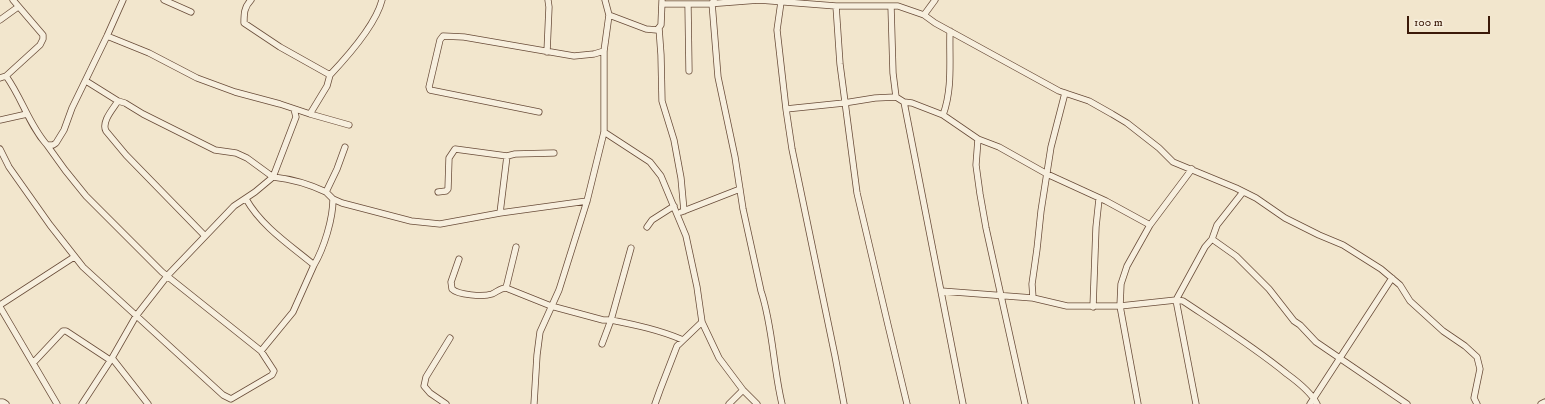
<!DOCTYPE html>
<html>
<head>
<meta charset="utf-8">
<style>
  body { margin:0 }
  #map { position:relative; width:1545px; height:404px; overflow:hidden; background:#f2e6cd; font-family:"IM FELL DW Pica",serif }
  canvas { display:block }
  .scale { position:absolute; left:1407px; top:16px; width:83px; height:18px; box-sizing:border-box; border:2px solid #3b1908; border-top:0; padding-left:5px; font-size:12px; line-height:14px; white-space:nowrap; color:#3b1908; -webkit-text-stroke:3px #f7efde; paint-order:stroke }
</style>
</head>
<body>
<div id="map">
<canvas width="1545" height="404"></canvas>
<div class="scale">100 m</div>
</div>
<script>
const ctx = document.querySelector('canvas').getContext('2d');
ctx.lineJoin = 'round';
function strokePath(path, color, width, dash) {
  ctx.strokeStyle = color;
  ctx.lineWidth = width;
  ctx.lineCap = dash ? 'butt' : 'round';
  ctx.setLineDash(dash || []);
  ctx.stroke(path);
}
const street = new Path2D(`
  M164,0l27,12
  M714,0l-2,3 6,74 17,80 8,52 18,82c12,36 12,76 21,113
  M781,2l-4,28 9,79 6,40 43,207 9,48
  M662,4h45l52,-4 77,6h62l26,9 11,8 124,68 30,10 23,13 15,9 32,25 14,14 63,26 20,10 29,20 34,17 24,10 38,24 19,16 10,16 33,30 22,15 12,11 3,12 -6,29 3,6
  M688,5l1,66
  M836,6l4,58 17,129 31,132 19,79
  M891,6l2,67 3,24
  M609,15l37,14 11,1 4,-5 1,-24
  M924,15l11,-15
  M0,20l18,-13
  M659,28l2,27 1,46 12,39 7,38 3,33
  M107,36l42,17 48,25 38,14 45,12 30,10 17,-28 3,-11 -50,-28 -36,-24c0,-9 0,-16 7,-23
  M547,52l2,-45 -1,-7
  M330,75c17,-18 46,-51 52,-75
  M6,76l34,-31 3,-6v-4l-30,-35
  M0,78l6,-2c16,22 23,49 41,69h6l3,-2 8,-13 8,-22 35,-72 16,-36
  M86,81l32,20c-5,8 -17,21 -12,30l20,24 79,81
  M118,101l7,2 18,11 72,36 21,3 11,5 26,19 23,-60 -2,-8
  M904,102l59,302
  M786,109l58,-6 31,-5 21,-1 8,5 8,1 31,12 35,24 21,8 48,27 59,27 44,24
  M539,112l-109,-22 -1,-3 11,-47 3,-4 21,1 110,19 20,-2 10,-3
  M310,114l39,11
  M943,115c10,-27 6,-56 7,-84
  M0,120l27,-6
  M604,132l46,30 11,14 25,60 11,51 5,35 17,36 24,32 14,14
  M978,139l-2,26 4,29 6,34 39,176
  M0,149l9,18 41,58 33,42 140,128 8,4 41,-24 2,-4 -13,-20 -99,-79 -76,-76 -21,-26 -18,-25
  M326,192l7,7 9,4 69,18 29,3 60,-11 87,-12
  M438,192l8,-1 2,-2 1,-31 6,-9 52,7
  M246,199c16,28 44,46 68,66l-21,47 -32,39
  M681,212l59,-23
  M500,213l7,-57 8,-2 39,-1
  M647,227l5,-7 22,-14
  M1212,239l24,17 33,33 25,32 6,4 16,17 91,62
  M459,259l-8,23 1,7c6,6 31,8 40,5 5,-2 8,-6 14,-6l45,18 52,14h8l20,-72
  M314,265c10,-17 19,-46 19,-66
  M506,288l10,-41
  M941,291l92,7 34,8h53l56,-6 7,1c36,24 71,46 104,73 11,8 24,18 30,30
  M1033,298l-1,-14 5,-35 4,-38 10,-64 14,-54
  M0,305l74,-48
  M0,307l57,97
  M1093,307l3,-80 3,-28
  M602,344l9,-24c25,5 49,10 72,20
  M112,358l36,46
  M33,363l30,-32h3l44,29
  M0,402h3l3,2
  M82,404l30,-46 24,-42 32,-41 66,-69 21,-14 18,-15c19,2 36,7 53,15l11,-23 8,-22
  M446,404l-16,-11 -6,-7 2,-9 24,-39
  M534,404l3,-49 3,-23 19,-42 28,-89 17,-69v-81l5,-36 -4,-15
  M655,404l5,-14 17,-44 25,-24
  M729,404l14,-14
  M1138,404l-18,-98 1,-22 6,-18 23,-41 42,-56
  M1196,404l-20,-104 29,-53 7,-8 5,-14 26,-33
  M1310,404l82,-126
  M1541,404l4,-2`);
strokePath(street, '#694c39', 7);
strokePath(street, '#f7efde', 5.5);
</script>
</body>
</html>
